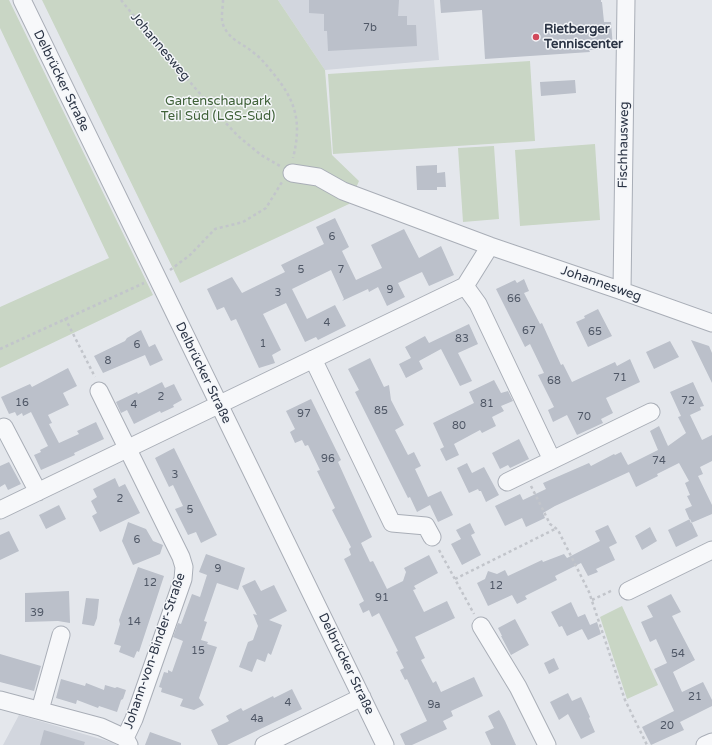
<!DOCTYPE html>
<html>
<head>
<meta charset="utf-8">
<style>
  body { margin:0 }
  canvas { display:block; background:#e4e7ec }
</style>
</head>
<body>
<canvas width="712" height="745"></canvas>
<script>
const ctx = document.querySelector('canvas').getContext('2d');
ctx.lineJoin = 'round';
function fill(path, color) {
  ctx.fillStyle = color;
  ctx.fill(path, 'evenodd');
}
function strokePath(path, color, width, dash) {
  ctx.strokeStyle = color;
  ctx.lineWidth = width;
  ctx.lineCap = dash ? 'butt' : 'round';
  ctx.setLineDash(dash || []);
  ctx.stroke(path);
}
function write(font, color, halo, rows, align = 'center') {
  ctx.font = font + ' "Varela Round",sans-serif';
  ctx.lineWidth = 3;
  ctx.setLineDash([]);
  ctx.textBaseline = 'middle';
  ctx.strokeStyle = halo;
  ctx.fillStyle = color;
  for (const [text, x, y, turn = 0] of rows) {
    ctx.save();
    ctx.translate(x, y);
    ctx.rotate((+turn || 0) * Math.PI / 180);
    ctx.textAlign = isNaN(turn) ? turn : align;
    if (halo) ctx.strokeText(text, 0, 0);
    ctx.fillText(text, 0, 0);
    ctx.restore();
  }
}
fill(new Path2D(`
  M278,0h156l5,60 -114,10z
  M19,715l92,27 6,3h-114z`), '#d2d6de');
fill(new Path2D(`
  M0,0h9l144,295 -153,73v-61l109,-49 -109,-230z
  M42,0h236l47,70 7,85 27,26 -10,23 -169,79z
  M530,61l5,80 -202,13 -5,-80z
  M595,144l5,76 -80,6 -5,-76z
  M494,146l5,73 -36,3 -5,-74z
  M622,606l36,79 -31,14 -27,-82z`), '#c9d6c5');
fill(new Path2D(`
  M309,0h90l-1,16h9v9h9l1,21 -89,5 -1,-20h-3v-17l-15,-1z
  M440,0h161v2h1l2,20h7l2,26 -24,2 1,2 -105,7 -3,-49 -41,3z
  M575,80l1,13 -35,3 -1,-14z
  M437,165v8l8,-1 1,15h-9v3h-20l-1,-24z
  M335,218l14,29 -7,4 14,29 26,-12 -11,-23 33,-16 15,29 22,-12 13,29 -25,11 -7,-14 -24,11 7,14 -18,9 -9,-19 -9,5 -1,-3 -26,12 2,-2 -13,-29 -39,19 15,30 28,-14 11,21 -28,14 -2,-3 -11,5 -19,-39 -23,11 18,36 -9,5 3,8 -16,5 -23,-49 -5,2 -7,-14 -7,3 -10,-21 25,-12 10,16 43,-21 -4,-7 43,-21 -8,-17z
  M524,279l5,12 -5,2 16,31 2,-1 19,42 2,-1 9,18 43,-20 2,4 13,-7 10,23 -34,16 7,15 -12,6 2,4 -26,12 -10,-20 -14,7 -5,-12 6,-3 -16,-32 6,-2 -14,-29 -5,3 -29,-58 19,-9 2,3z
  M598,309l14,27 -24,11 -12,-25 9,-4 -1,-2z
  M469,324l9,20 -20,9 14,28 -12,5 -19,-37 -22,12 4,8 -17,9 -7,-14 12,-6 -6,-11 20,-11 4,7z
  M141,330l8,17 6,-3 8,16 -13,6 -5,-11 -42,18 -9,-17 31,-15 2,-3z
  M691,340l18,6 3,7v30z
  M670,341l9,16 -25,12 -8,-17z
  M370,358l14,29 5,-2 2,15 13,25 -9,5 13,25 6,-3 7,14 -6,3 13,28 13,-6 12,24 -15,7 -8,-17 -13,7 -7,-15 -2,1 -53,-106 4,-2 -11,-21z
  M68,368l9,18 -14,7 6,12 -21,10 4,8 -3,1 10,19 20,-9 -2,-3 19,-9 8,17 -30,14 1,2 -34,15 -7,-15 7,-3 -1,-2 8,-4 -17,-34 -8,4 -1,-3 -5,3 -2,-4 -6,2 -8,-17 29,-13 2,3z
  M494,380l7,13 7,-2 5,10 -12,5 3,5 -12,6 4,9 -14,7 -2,-3 -26,14 5,11 -13,6 -6,-12 4,-2 -11,-24 41,-20 -5,-11z
  M162,382l3,6 9,-4 8,16 -9,5 1,2 -13,6 -1,-2 -26,13 -7,-14 -6,3 -5,-11 21,-10 1,2z
  M693,382l11,24 -4,1 1,3 -11,5 12,25 10,-5v26l-12,6 3,7 -5,2 14,29v9l-21,9 -6,-14 7,-3 -5,-10 3,-1 -5,-12 4,-2 -10,-18 -22,11 1,2 -22,11 -7,-15 -74,34 -12,7 2,5 -19,9 -4,-9 -17,8 -10,-20 25,-12 3,6 23,-11 -3,-6 46,-20 2,3 23,-12 1,1 6,-3 7,13 30,-15 -8,-19 9,-5 9,20 18,-13 -8,-16 3,-1 -11,-24z
  M311,399l30,61 -3,2 34,75 -11,6 9,19 3,-1 14,28 16,-8 3,-9 -2,-4 25,-13 9,18 -24,13 2,3 -3,1 11,22 23,-11 8,17 -40,19 10,21 -4,2 12,23 3,-2 5,11 33,-15 9,19 -32,15 2,5 -10,5 4,8 -35,16h-7l-5,-11 27,-13 -20,-42 -2,1 -5,-10 4,-2 -8,-16 2,-1 -19,-38 -7,4 -3,-7 -6,3 -4,-9 5,-3 -20,-42 7,-4 -2,-6 2,-2 -19,-37 3,-2 -18,-37 3,-1 -12,-25 -3,1 -3,-6 -7,3 -5,-11 5,-3 -9,-18z
  M519,439l10,20 -19,9 -2,-3 -8,4 -8,-16z
  M174,448l43,87 -16,8 -5,-11 -8,3 -13,-26 8,-3 -10,-21 -4,2 -14,-29z
  M9,462l12,22 -13,6 -3,-6 -5,3v-21z
  M467,463l5,10 12,-6 15,28 -13,7 -5,-11h-2l-1,-2 -9,4 -12,-25z
  M115,478l4,9 6,-3 15,29 -40,19 -8,-16 5,-3 -6,-12 6,-4 -4,-8z
  M59,505l7,14 -20,10 -7,-14z
  M690,519l8,17 -22,11 -8,-17z
  M128,522l18,7 7,12 10,4 -3,9 -27,11 -11,-24z
  M470,523l5,10 -4,2 10,20 -19,10 -11,-21 10,-5 -5,-9z
  M608,525l9,18 -8,4 6,13 -19,9 2,3 -10,4 -7,-13 -26,13 2,4 -32,16 2,3 -10,5 -5,-9 -24,11 -11,-23 8,-4 3,-8 9,3 8,-4 3,6 34,-16 1,2 21,-8 3,4 33,-17 -5,-10z
  M650,527l7,14 -15,9 -7,-14z
  M9,531l10,20 -19,9v-25z
  M206,554l39,14 -7,22 -21,-7 -13,38 3,1 -6,18 7,2 -1,2 10,3 -18,51 5,7 -10,5 -14,-4 3,-7 -22,-7 1,-4 -3,-1 5,-15 4,1v-3l4,2 11,-31 -10,-4 5,-14 3,1 11,-30 8,3 7,-22 -8,-3z
  M138,567l26,9 -25,76 -2,-1 -3,7 -15,-6 2,-6 -7,-2 6,-20 -1,-4z
  M255,580l6,11 13,-6 13,26 -18,9 13,5 -11,30 -3,-2 -3,9 -8,-3 -5,13 -13,-5 9,-25 5,-2 5,-14 -5,-12 4,1 -15,-29z
  M69,591l1,32 -12,-2 -33,1v-29z
  M671,594l10,18 -9,4 23,44 -22,12 9,20 21,-10 9,18v6l-32,16 4,8 -33,15 -9,-18 32,-16 -20,-42 13,-6 -11,-24 -6,3 -9,-20 12,-5 -6,-11z
  M86,598l13,1 -2,19 -3,8 -12,-2z
  M571,602l7,15 7,-3 5,11 7,-3 4,12 -13,6 -6,-11 -15,7 -5,-10 -3,1 -8,-15z
  M515,619l14,26 -18,10 -10,-19h1l-4,-8z
  M0,654l41,12 -7,25 -34,-9z
  M554,658l5,11 -10,5 -5,-11z
  M61,679l24,7 1,-3 18,7 1,-5 10,3 2,-1 9,3 -3,9 -2,1 -4,12 -18,-6 -1,2 -21,-8 -1,4 -20,-6z
  M292,689l10,20 -75,36h-9l-7,-15 18,-9 -3,-5 15,-8 2,3 30,-15 1,2z
  M568,693l4,8 9,-4 9,20 -1,1 6,14 -14,7 -13,-25 -9,6 -9,-18z
  M499,710l6,11 11,24h-25l-6,-13 9,-4 -6,-12z
  M44,730l41,12 -1,3h-44z
  M150,732l31,11v2h-36z`), '#bbc0ca');
const minor = new Path2D(`
  M22,0l363,745
  M292,173l26,4 25,14 147,55 132,45 90,32
  M465,286l13,18 74,156
  M622,291l4,-291
  M313,359l79,164 34,3 6,11
  M99,391l82,166 3,10 -1,12 -49,140 -9,19 4,7
  M4,427l34,65
  M507,482l144,-70
  M0,510l465,-224 25,-40
  M628,591l84,-41
  M481,626l37,61 29,58
  M0,700l101,27 24,11
  M40,710l21,-75
  M264,745l98,-48
  M705,745l7,-3`);
strokePath(minor, '#a9aeb7', 19);
strokePath(new Path2D(`
  M121,0l34,42 68,78 15,16 23,19 19,11
  M223,0c0,9 -3,19 1,27 7,14 20,17 30,26 7,5 13,13 19,20 23,28 29,49 20,85
  M170,270l20,-15 25,-26 28,-7 23,-14 16,-26
  M65,318l30,59
  M0,349l144,-66
  M531,486l19,38 8,6 31,62 36,108 22,45
  M439,550l35,64
  M455,579l102,-51
  M592,600l21,-10`), '#c2c5cb', 2.5, [3, 3]);
strokePath(minor, '#f7f8fa', 17);
for (const [x, y, r, color] of [
  [536,37,4,"#d1495b"]
]) {
  const dot = new Path2D();
  dot.arc(x, y, r, 0, 2 * Math.PI);
  ctx.fillStyle = color;
  ctx.fill(dot);
  strokePath(dot, '#f4f6f9', 1.5);
}
write('11px', '#4f5766', null, [
  ["7b",370,28],
  ["6",332,237],
  ["5",301,270],
  ["7",341,270],
  ["9",390,290],
  ["3",278,293],
  ["66",514,299],
  ["4",327,323],
  ["67",529,331],
  ["65",595,332],
  ["83",462,339],
  ["1",263,344],
  ["6",137,345],
  ["8",108,361],
  ["71",620,378],
  ["68",554,381],
  ["2",161,397],
  ["72",688,401],
  ["16",22,403],
  ["81",487,404],
  ["4",134,405],
  ["85",381,411],
  ["97",304,414],
  ["70",584,417],
  ["80",459,426],
  ["96",328,459],
  ["74",659,461],
  ["3",175,475],
  ["2",120,499],
  ["5",190,510],
  ["6",137,540],
  ["9",218,569],
  ["12",150,583],
  ["12",496,586],
  ["91",382,598],
  ["39",37,613],
  ["14",134,622],
  ["15",198,651],
  ["54",678,654],
  ["21",695,697],
  ["4",288,703],
  ["9a",434,705],
  ["4a",257,719],
  ["20",667,726]
]);
write('bold 13px', '#2b3445', '#f4f6f9', [
  ["Rietberger",544,30],
  ["Tenniscenter",544,45]
], 'left');
write('13px', '#2b3445', '#f4f6f9', [
  ["Johannesweg",160,47,50],
  ["Delbrücker Straße",61,81,64],
  ["Fischhausweg",624,145,-89],
  ["Johannesweg",601,284,19],
  ["Delbrücker Straße",203,373,64],
  ["Johann-von-Binder-Straße",155,651,-71],
  ["Delbrücker Straße",346,664,64]
]);
write('13px', '#3f6138', '#f4f6f9', [
  ["Gartenschaupark",218,102],
  ["Teil Süd (LGS-Süd)",218,117]
]);
</script>
</body>
</html>
